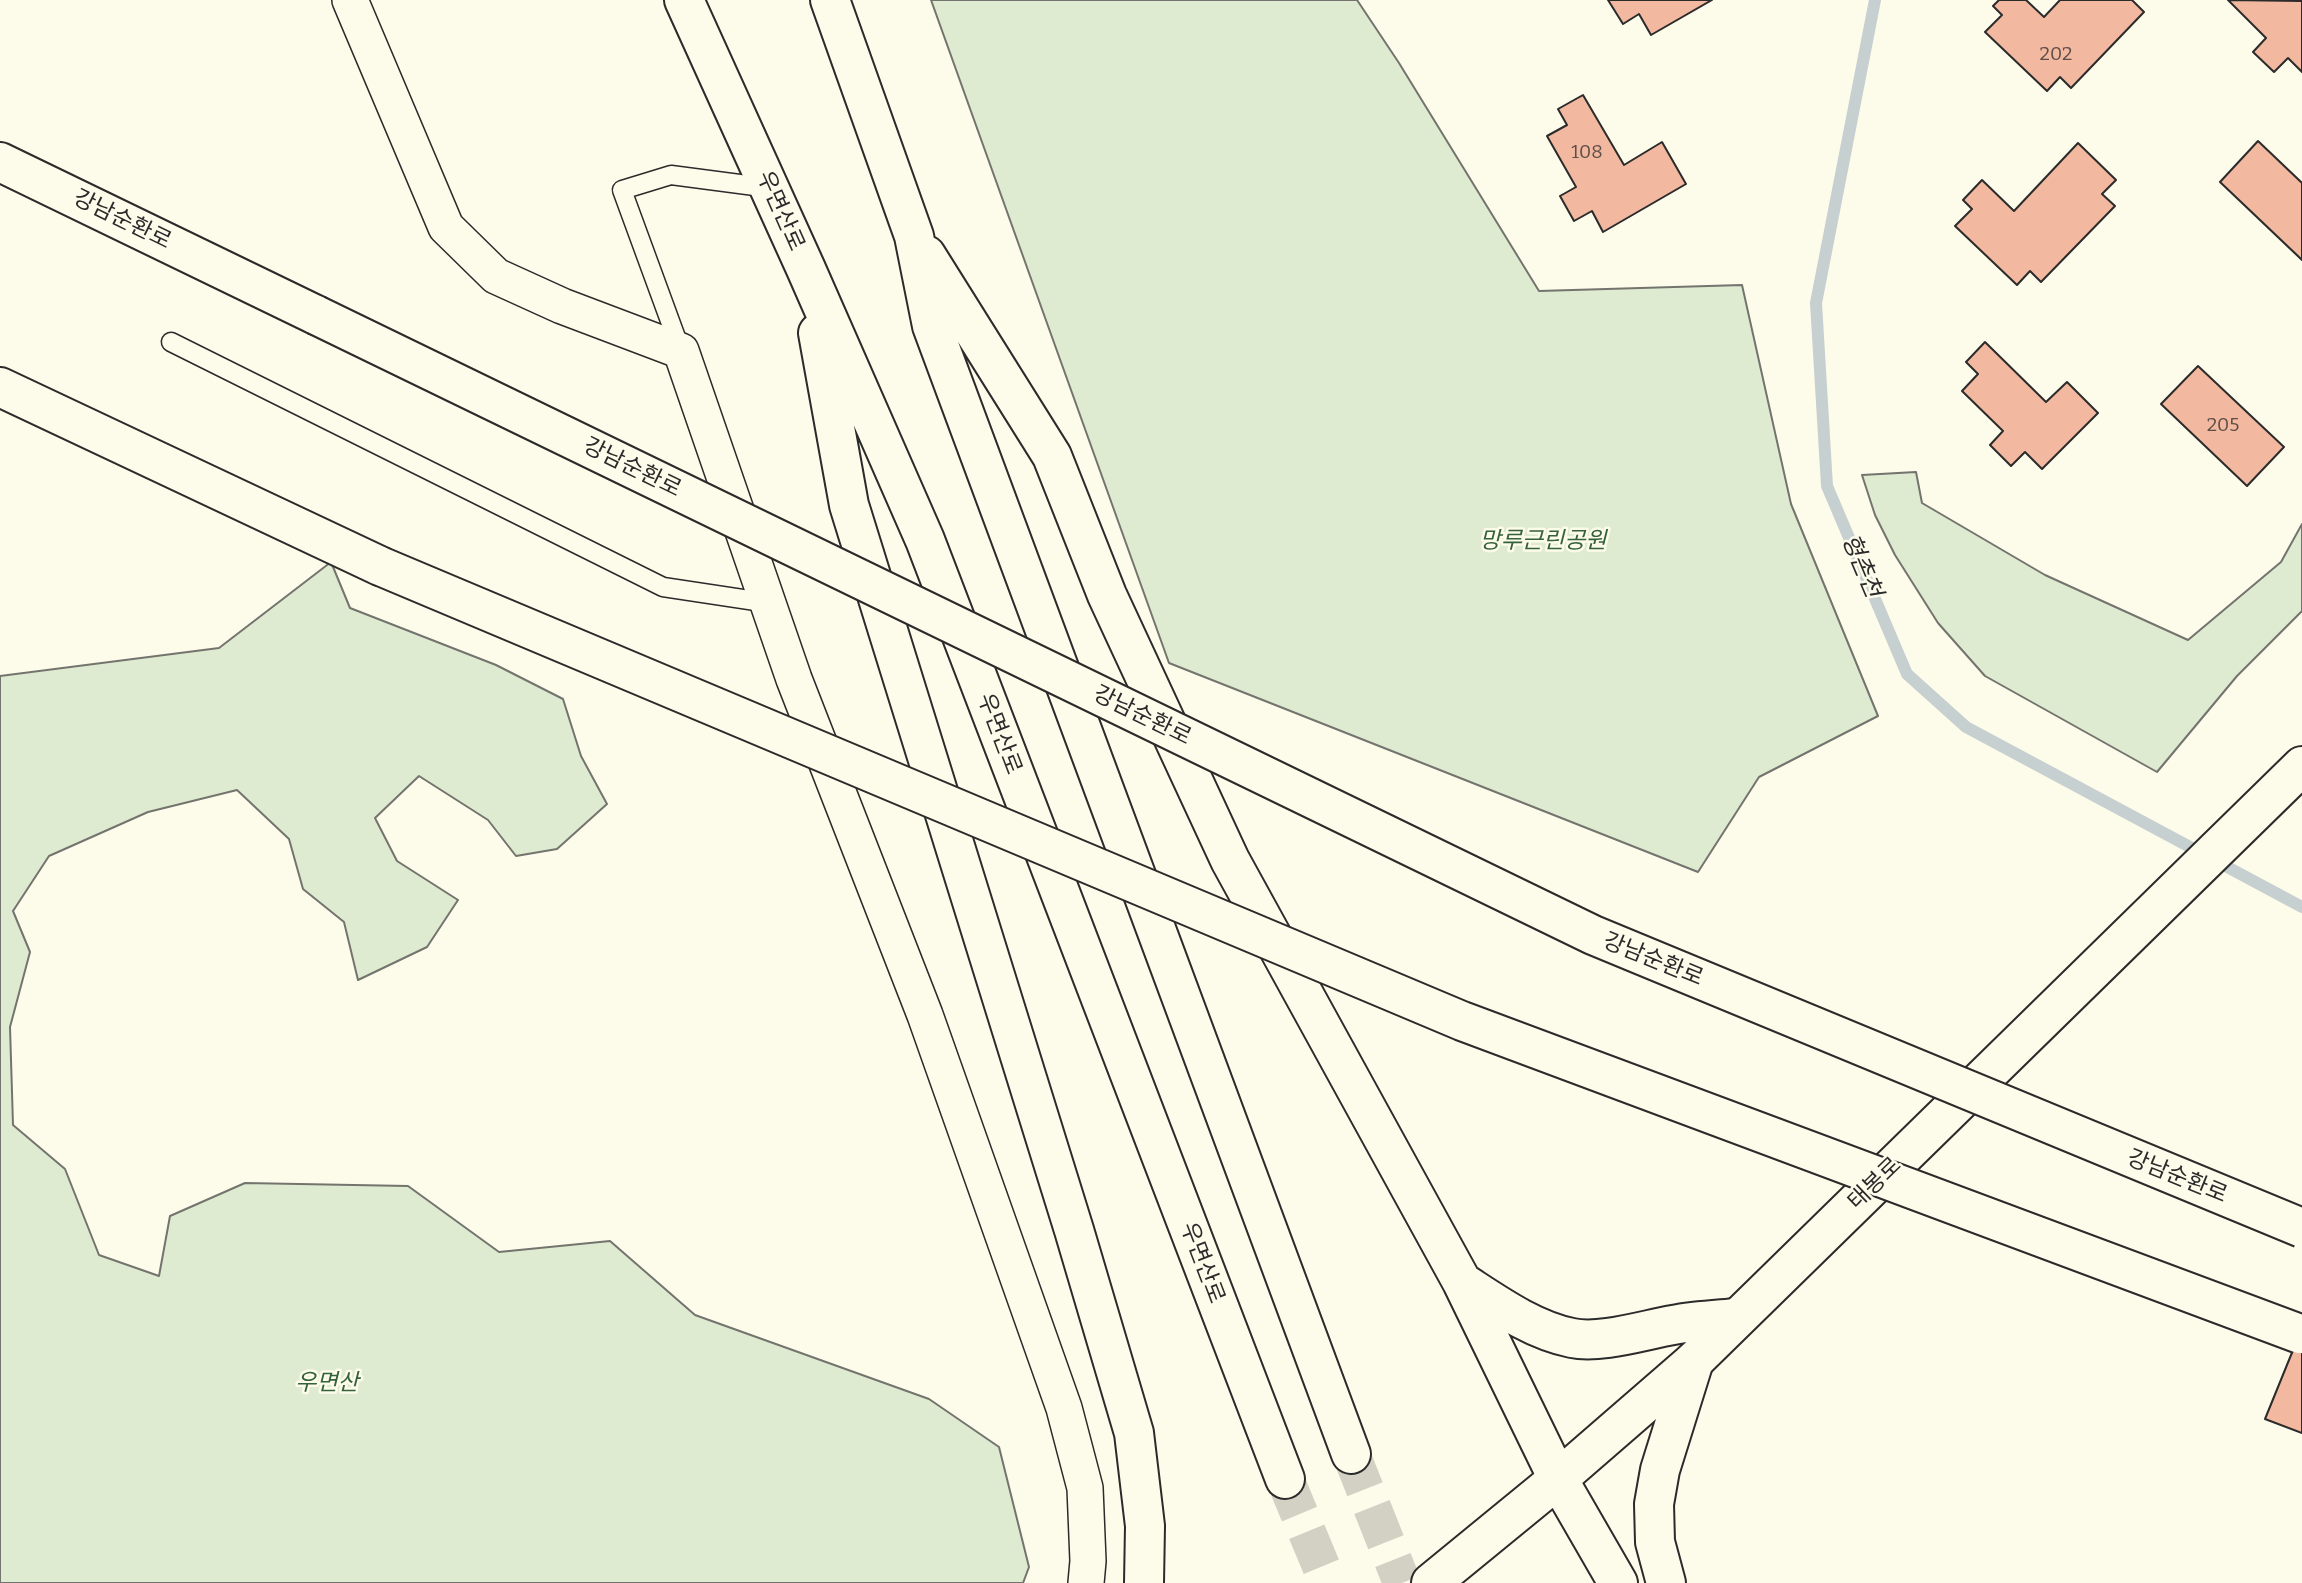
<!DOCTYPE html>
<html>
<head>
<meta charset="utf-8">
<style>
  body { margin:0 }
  canvas { display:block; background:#fdfbea }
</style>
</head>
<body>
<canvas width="2302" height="1583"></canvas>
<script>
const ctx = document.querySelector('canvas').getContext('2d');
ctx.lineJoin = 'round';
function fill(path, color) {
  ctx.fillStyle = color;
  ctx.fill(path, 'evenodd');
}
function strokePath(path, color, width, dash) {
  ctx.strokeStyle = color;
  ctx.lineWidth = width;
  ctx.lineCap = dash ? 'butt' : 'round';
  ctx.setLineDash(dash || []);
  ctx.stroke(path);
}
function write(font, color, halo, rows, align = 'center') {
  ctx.font = font + ' Bitter,"Noto Sans KR",serif';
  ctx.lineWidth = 5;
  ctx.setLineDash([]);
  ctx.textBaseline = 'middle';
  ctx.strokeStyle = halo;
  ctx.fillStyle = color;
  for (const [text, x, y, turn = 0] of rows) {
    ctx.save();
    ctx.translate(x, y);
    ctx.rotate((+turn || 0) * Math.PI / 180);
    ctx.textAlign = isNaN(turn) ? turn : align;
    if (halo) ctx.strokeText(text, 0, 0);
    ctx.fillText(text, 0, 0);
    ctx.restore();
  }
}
const green = new Path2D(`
  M931,0h426l42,63 140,228 203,-6 49,219 87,212 -119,61 -61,95 -529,-209z
  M1916,472l6,31 123,72 143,65 93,-78 21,-38v87l-65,65 -80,96 -172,-96 -47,-53 -43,-68 -20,-40 -13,-40z
  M331,562l19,46 146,57 67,34 18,57 26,48 -50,45 -41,7 -28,-36 -69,-44 -44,42 22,43 61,39 -31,47 -69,33 -14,-58 -41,-33 -14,-50 -52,-49 -89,22 -99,44 -36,55 17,41 -20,75 3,98 52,44 34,86 60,21 11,-60 75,-33 163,3 91,66 111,-11 85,74 234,84 70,48 30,120 -6,16h-1023v-907l219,-28z`);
fill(green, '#deebd1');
strokePath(green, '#74746e', 2);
strokePath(new Path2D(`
  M1875,0l-59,303 11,183 80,188 59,53 336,180`), '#c7d0d0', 12);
const building = new Path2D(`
  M1608,0h104l-61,35 -12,-21 -16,10z
  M1999,0h27l18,17 16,-17h72l12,12 -73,76 -11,-11 -13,14 -62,-59 17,-17 -9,-9z
  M2228,0l74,1v71l-14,-14 -14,14 -21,-20 13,-14z
  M1583,95l41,70 38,-23 24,42 -83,48 -11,-21 -18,10 -14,-25 16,-9 -29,-51 20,-11 -9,-16z
  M2258,141l44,42v77l-82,-78z
  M2078,143l38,37 -14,14 13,12 -74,76 -11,-11 -13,14 -62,-59 17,-17 -9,-9 19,-20 32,31z
  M1985,342l61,60 21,-20 31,31 -56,56 -17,-17 -14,14 -21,-21 13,-14 -41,-40 16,-17 -12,-12z
  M2198,366l86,81 -37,39 -86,-82z
  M2302,1328v105l-37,-14z`);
fill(building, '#f2b8a0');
strokePath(building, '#2b2b2b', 2);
strokePath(new Path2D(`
  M1351,1454l51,129
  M1285,1479l43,104`), '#d3d1c4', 38, [38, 19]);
const service = new Path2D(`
  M171,342l492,245 106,16
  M681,351l-59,-161 49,-15 99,13`);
const minor = new Path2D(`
  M350,0l96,227 50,49 66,30 119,45 113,328 131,336 139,393 21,80 3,73 -2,22`);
const tertiary = new Path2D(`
  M1431,1583l127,-104 136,-118 608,-595`);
const primary = new Path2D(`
  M1558,1479l60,104
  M1666,1583l-11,-41 -1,-38 6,-34 34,-109`);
const trunk = new Path2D(`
  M684,0l122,269 119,271 360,939
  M830,0l84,236 18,90 419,1128
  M0,162l316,153
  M926,255l126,201 55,139 123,265 232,422 96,197
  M818,333l31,172 225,725 60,203 11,93 -1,57
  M0,387l380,179
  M1462,1282c34,22 70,48 110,56 28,6 72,-8 101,-13 21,-4 42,-5 64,-7`);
strokePath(service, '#2b2b2b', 21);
strokePath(minor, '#2b2b2b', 38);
strokePath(tertiary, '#2b2b2b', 42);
strokePath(primary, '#2b2b2b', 42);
strokePath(trunk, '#2b2b2b', 42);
strokePath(service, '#fdfbea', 18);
strokePath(minor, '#fdfbea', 35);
strokePath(tertiary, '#fdfbea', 38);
strokePath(primary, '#fdfbea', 38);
strokePath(trunk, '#fdfbea', 38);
const trunkBridge = new Path2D(`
  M316,315l1277,620 709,293
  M380,566l1082,455 838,313`);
strokePath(trunkBridge, '#2b2b2b', 42, []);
strokePath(trunkBridge, '#fdfbea', 38);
write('19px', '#5d4e48', null, [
  ["202",2056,55],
  ["108",1587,153],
  ["205",2223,426]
]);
write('23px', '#2b2b2b', '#fdfbea', [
  ["우면산로",780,211,66],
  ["강남순환로",122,220,26],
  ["강남순환로",632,468,26],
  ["강남순환로",1142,716,26],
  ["우면산로",999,734,69],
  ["강남순환로",1653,960,22],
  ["강남순환로",2177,1177,22],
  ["태봉로",1875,1184,-44],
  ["우면산로",1202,1263,69]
]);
write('italic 23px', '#34623c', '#fdfbea', [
  ["망루근린공원",1543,542],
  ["우면산",327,1384]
]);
write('italic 24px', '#2b2b2b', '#fdfbea', [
  ["형촌천",1861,566,67]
]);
</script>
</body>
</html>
